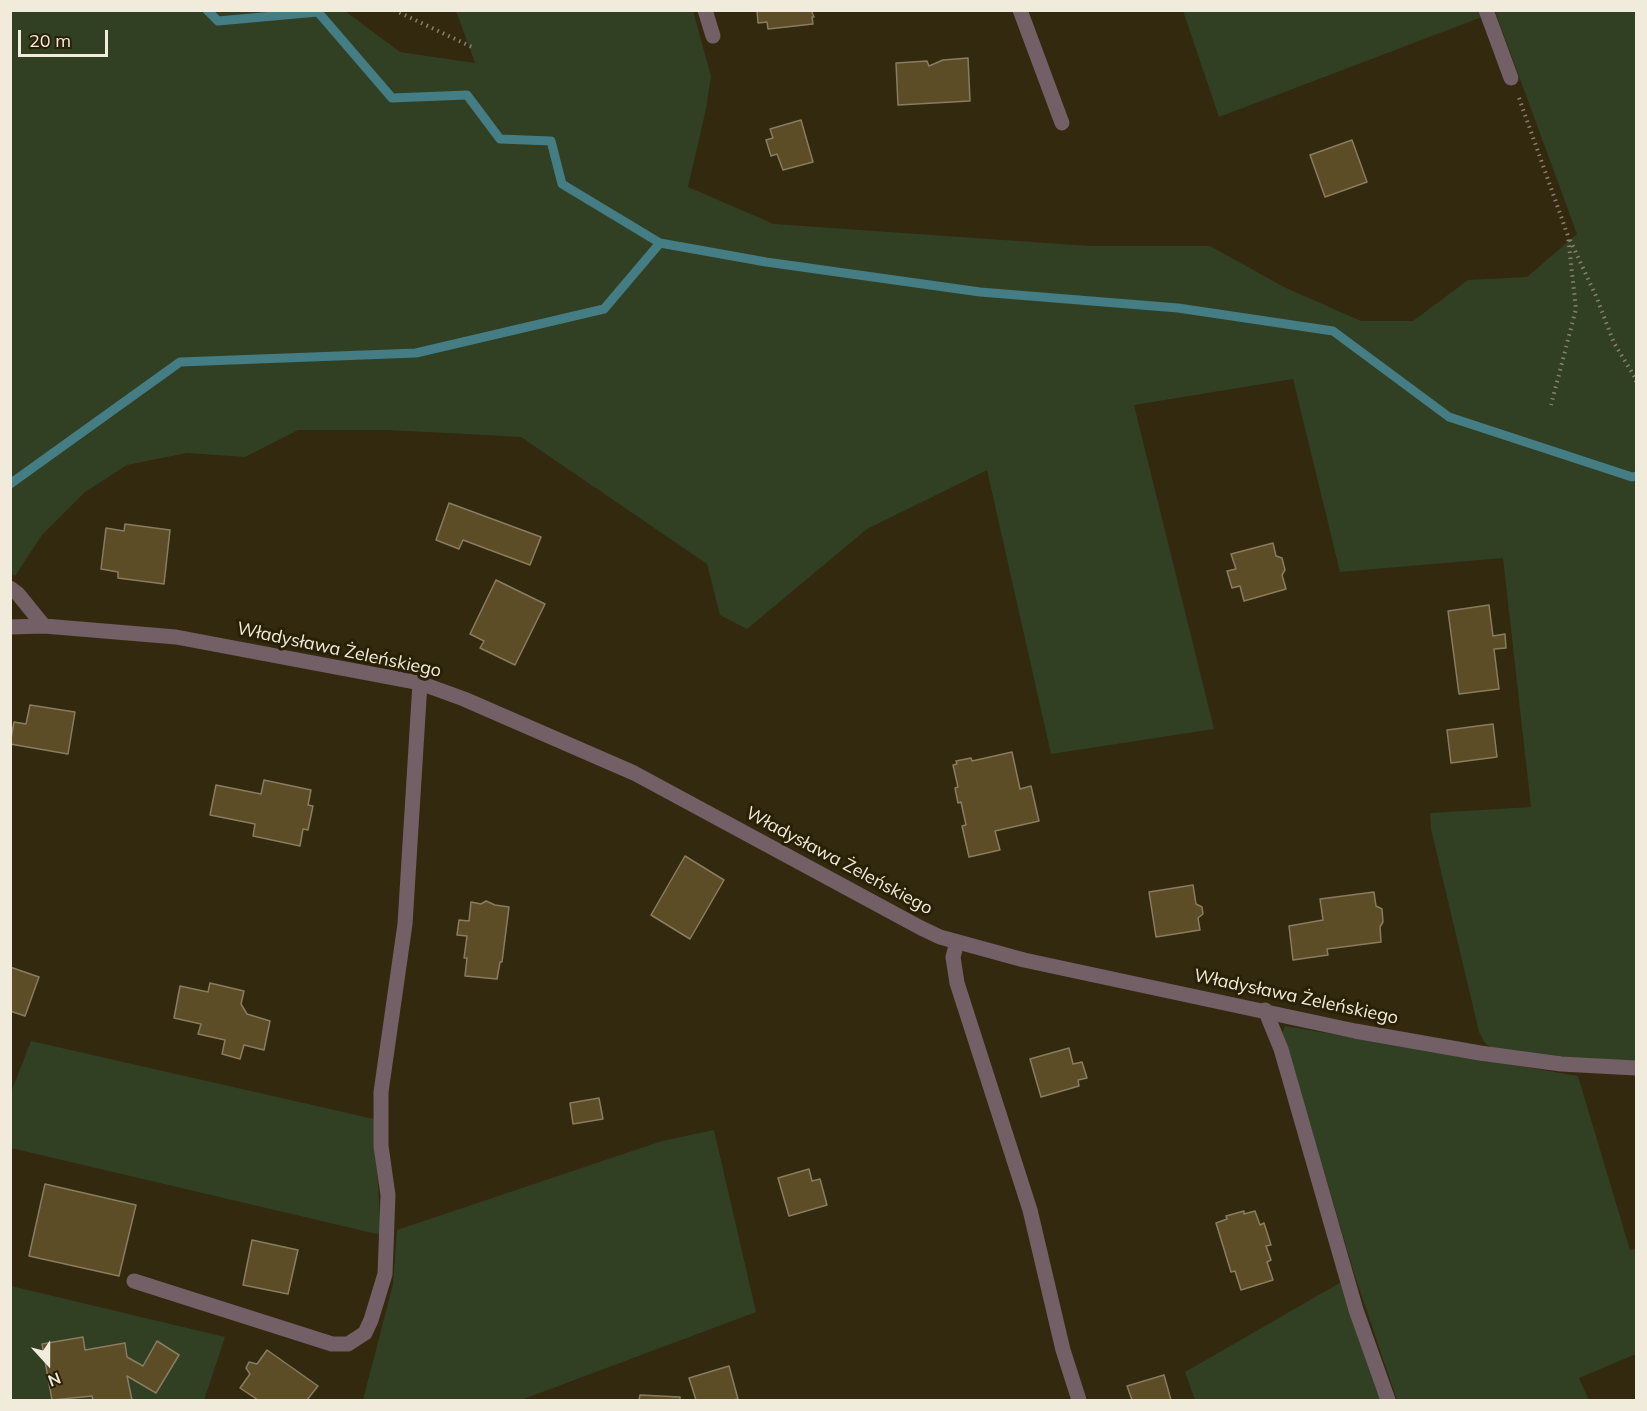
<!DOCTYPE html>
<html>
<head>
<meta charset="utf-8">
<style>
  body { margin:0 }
  #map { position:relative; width:1647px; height:1411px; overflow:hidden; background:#33290f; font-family:Mulish,sans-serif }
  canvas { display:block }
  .frame { position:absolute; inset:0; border:12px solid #f1ebdc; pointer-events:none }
  .north { position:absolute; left:18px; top:1333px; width:60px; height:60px; -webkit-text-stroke:4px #292006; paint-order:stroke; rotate:159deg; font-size:16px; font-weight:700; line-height:24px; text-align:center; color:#f1ebdc }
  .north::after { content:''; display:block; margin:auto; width:21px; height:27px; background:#f1ebdc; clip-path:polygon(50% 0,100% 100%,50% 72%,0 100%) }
  .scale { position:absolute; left:18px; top:30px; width:90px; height:27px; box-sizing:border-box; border:3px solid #f1ebdc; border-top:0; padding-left:8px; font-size:18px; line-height:21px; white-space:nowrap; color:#f1ebdc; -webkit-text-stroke:4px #292006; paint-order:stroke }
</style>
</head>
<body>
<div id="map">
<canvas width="1647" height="1411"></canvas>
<div class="frame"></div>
<div class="north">N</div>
<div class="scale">20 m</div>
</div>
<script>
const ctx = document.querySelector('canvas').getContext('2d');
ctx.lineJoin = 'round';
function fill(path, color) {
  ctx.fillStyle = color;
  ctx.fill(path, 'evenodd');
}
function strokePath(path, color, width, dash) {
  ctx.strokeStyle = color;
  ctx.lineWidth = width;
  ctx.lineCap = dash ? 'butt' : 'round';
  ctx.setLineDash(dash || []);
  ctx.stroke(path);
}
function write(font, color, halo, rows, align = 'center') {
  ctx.font = font + ' Mulish,sans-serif';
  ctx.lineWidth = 6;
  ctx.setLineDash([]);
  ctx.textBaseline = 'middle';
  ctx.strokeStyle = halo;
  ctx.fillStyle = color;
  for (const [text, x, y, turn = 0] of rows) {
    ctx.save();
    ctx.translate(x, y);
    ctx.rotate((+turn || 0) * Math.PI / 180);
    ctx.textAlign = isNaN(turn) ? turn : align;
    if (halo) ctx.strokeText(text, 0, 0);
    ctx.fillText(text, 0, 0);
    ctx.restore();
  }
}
fill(new Path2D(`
  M1479,10l3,7 -263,100 -36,-106z
  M11,11h334l55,41 75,11 -19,-52h237l18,65 -5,33 -18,78 86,37 316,22h120l74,41 77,34h52l55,-41 59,-3 50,-43 -82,-223h141v1050c-23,-1 -137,-5 -150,-17 -3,-3 -5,-9 -7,-12l-48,-203 -1,-16 101,-6 -28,-249 -163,14 -47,-193 -159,26 80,324 -163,25 -64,-284 -120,59 -120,100 -27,-14 -13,-51 -186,-127 -132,-7h-91l-53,27 -58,-4 -60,12 -42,27 -43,43 -27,41 -4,-2z
  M1285,1026l293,50 52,174 6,-1v105l-57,24 10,22h-192l-42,-124 -68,-230 -5,-12z
  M31,1041l343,78 7,116 -370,-87 -1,-53z
  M714,1130l42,182 -235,88h-158l30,-116 4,-54 265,-89z
  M1343,1281l39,119h-187l-10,-28z
  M11,1286l214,51 -21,63h-193z`), '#313f23');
strokePath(new Path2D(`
  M207,10l11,11 100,-9 74,86 75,-3 33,44 51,2 11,43 98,59 106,19 214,30 198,16 155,23 116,86 183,60 4,-1
  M10,484l170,-122 236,-9 188,-44 56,-66`), '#447d84', 9);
const building = new Path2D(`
  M757,10h54l3,7h-2l1,7 -45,5 -1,-7 -9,1z
  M968,58l2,43 -72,4 -2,-42 31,-2 2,5 14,-6z
  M801,120l12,42 -30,8 -6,-16 -6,2 -5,-16 7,-2 -3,-9z
  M1352,140l15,42 -42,15 -15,-42z
  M449,503l92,34 -11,28 -67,-25 -4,9 -23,-9z
  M125,524l45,6 -6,54 -46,-6v-6l-17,-3 5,-41 18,3z
  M1273,543l3,13 6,2 3,12 -3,5 4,14 -42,12 -4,-15 -8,2 -5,-17 9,-2 -5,-15z
  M496,580l49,24 -30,61 -35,-17 4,-7 -14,-7z
  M1489,605l4,31 12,-2 1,14 -12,1 5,40 -40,5 -11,-83z
  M30,705l45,7 -7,42 -58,-10 4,-22 12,2z
  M1493,724l4,33 -46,6 -4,-33z
  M1012,752l8,37 11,-3 8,35 -44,10 5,19 -31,7 -7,-31 4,-1 -5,-23 -3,1 -3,-15 3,-1 -5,-22 4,-1 -1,-3 15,-3 1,3z
  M264,780l47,10 -3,15 5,1 -5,24 -5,-1 -3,17 -47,-10 2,-12 -45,-9 6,-30 45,9z
  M685,856l39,24 -34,59 -39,-24z
  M1193,885l3,19 6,3 1,7 -5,4 2,12 -44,7 -7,-45z
  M1374,892l2,14 6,3 1,13 -3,5 1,15 -54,7 1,6 -35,5 -4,-34 34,-6 -3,-21z
  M486,901l9,4 14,2 -7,55h-2l-3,17 -32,-3 2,-18h-3l3,-22 -10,-1 2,-15 10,1 2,-19 10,2z
  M10,967l29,10 -14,39 -15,-5z
  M210,983l34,8 -3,13 6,10 23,7 -6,29 -20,-5 -4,14 -18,-5 3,-14 -27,-6 3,-10 -27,-6 6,-32 28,6z
  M1069,1048l4,16 9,-2 5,16 -9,2 1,6 -38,11 -11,-38z
  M599,1098l4,21 -30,5 -3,-21z
  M809,1169l3,12 8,-2 7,26 -38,11 -11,-38z
  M45,1184l91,21 -17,71 -90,-20z
  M1244,1211v3l11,-3 5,14 4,-2 7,22 -5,1 5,14 -4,2 6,18 -32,10 -6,-19 -4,1 -15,-49 11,-4 -1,-3z
  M252,1240l46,10 -10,44 -45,-9z
  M83,1337l2,13 40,-7 2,14 16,9 14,-25 22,14 -23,38 -29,-17 5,24h-39l-1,-4 -40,4 -10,-56z
  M267,1350l51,36 -11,14h-49l-18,-12 10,-14 -4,-6 3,-6 8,2z
  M729,1366l9,33 -6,1h-36l-7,-22z
  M1164,1375l7,25h-39l-5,-14z
  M640,1395l40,2v3h-41z`);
fill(building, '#5d4d26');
strokePath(building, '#887d61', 1.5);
strokePath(new Path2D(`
  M394,10l78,37
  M1519,98l49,138 8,73 -25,96
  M1570,240l26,56 18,47 22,36v6`), '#89816c', 4, [1.5, 4.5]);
strokePath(new Path2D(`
  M705,10l8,26
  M1020,10l42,113
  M1486,10l25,68
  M957,942l-4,15 4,26 73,227 33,140 16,50
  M1265,1010l16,39 75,261 32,90
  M134,1281l198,63h16l17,-11 6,-13 14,-46 3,-79 -7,-49v-54l24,-168 15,-241`), '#735f66', 15);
strokePath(new Path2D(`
  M10,588l8,6 26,32
  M10,627l34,-1 132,11 244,46 44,16 170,74 287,155 19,9 84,23 331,71 125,22 81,11 75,4`), '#735f66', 15);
write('18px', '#f1ebdc', '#292006', [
  ["Władysława Żeleńskiego",339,650,12],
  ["Władysława Żeleńskiego",839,861,28],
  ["Władysława Żeleńskiego",1296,997,12]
]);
</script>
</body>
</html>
